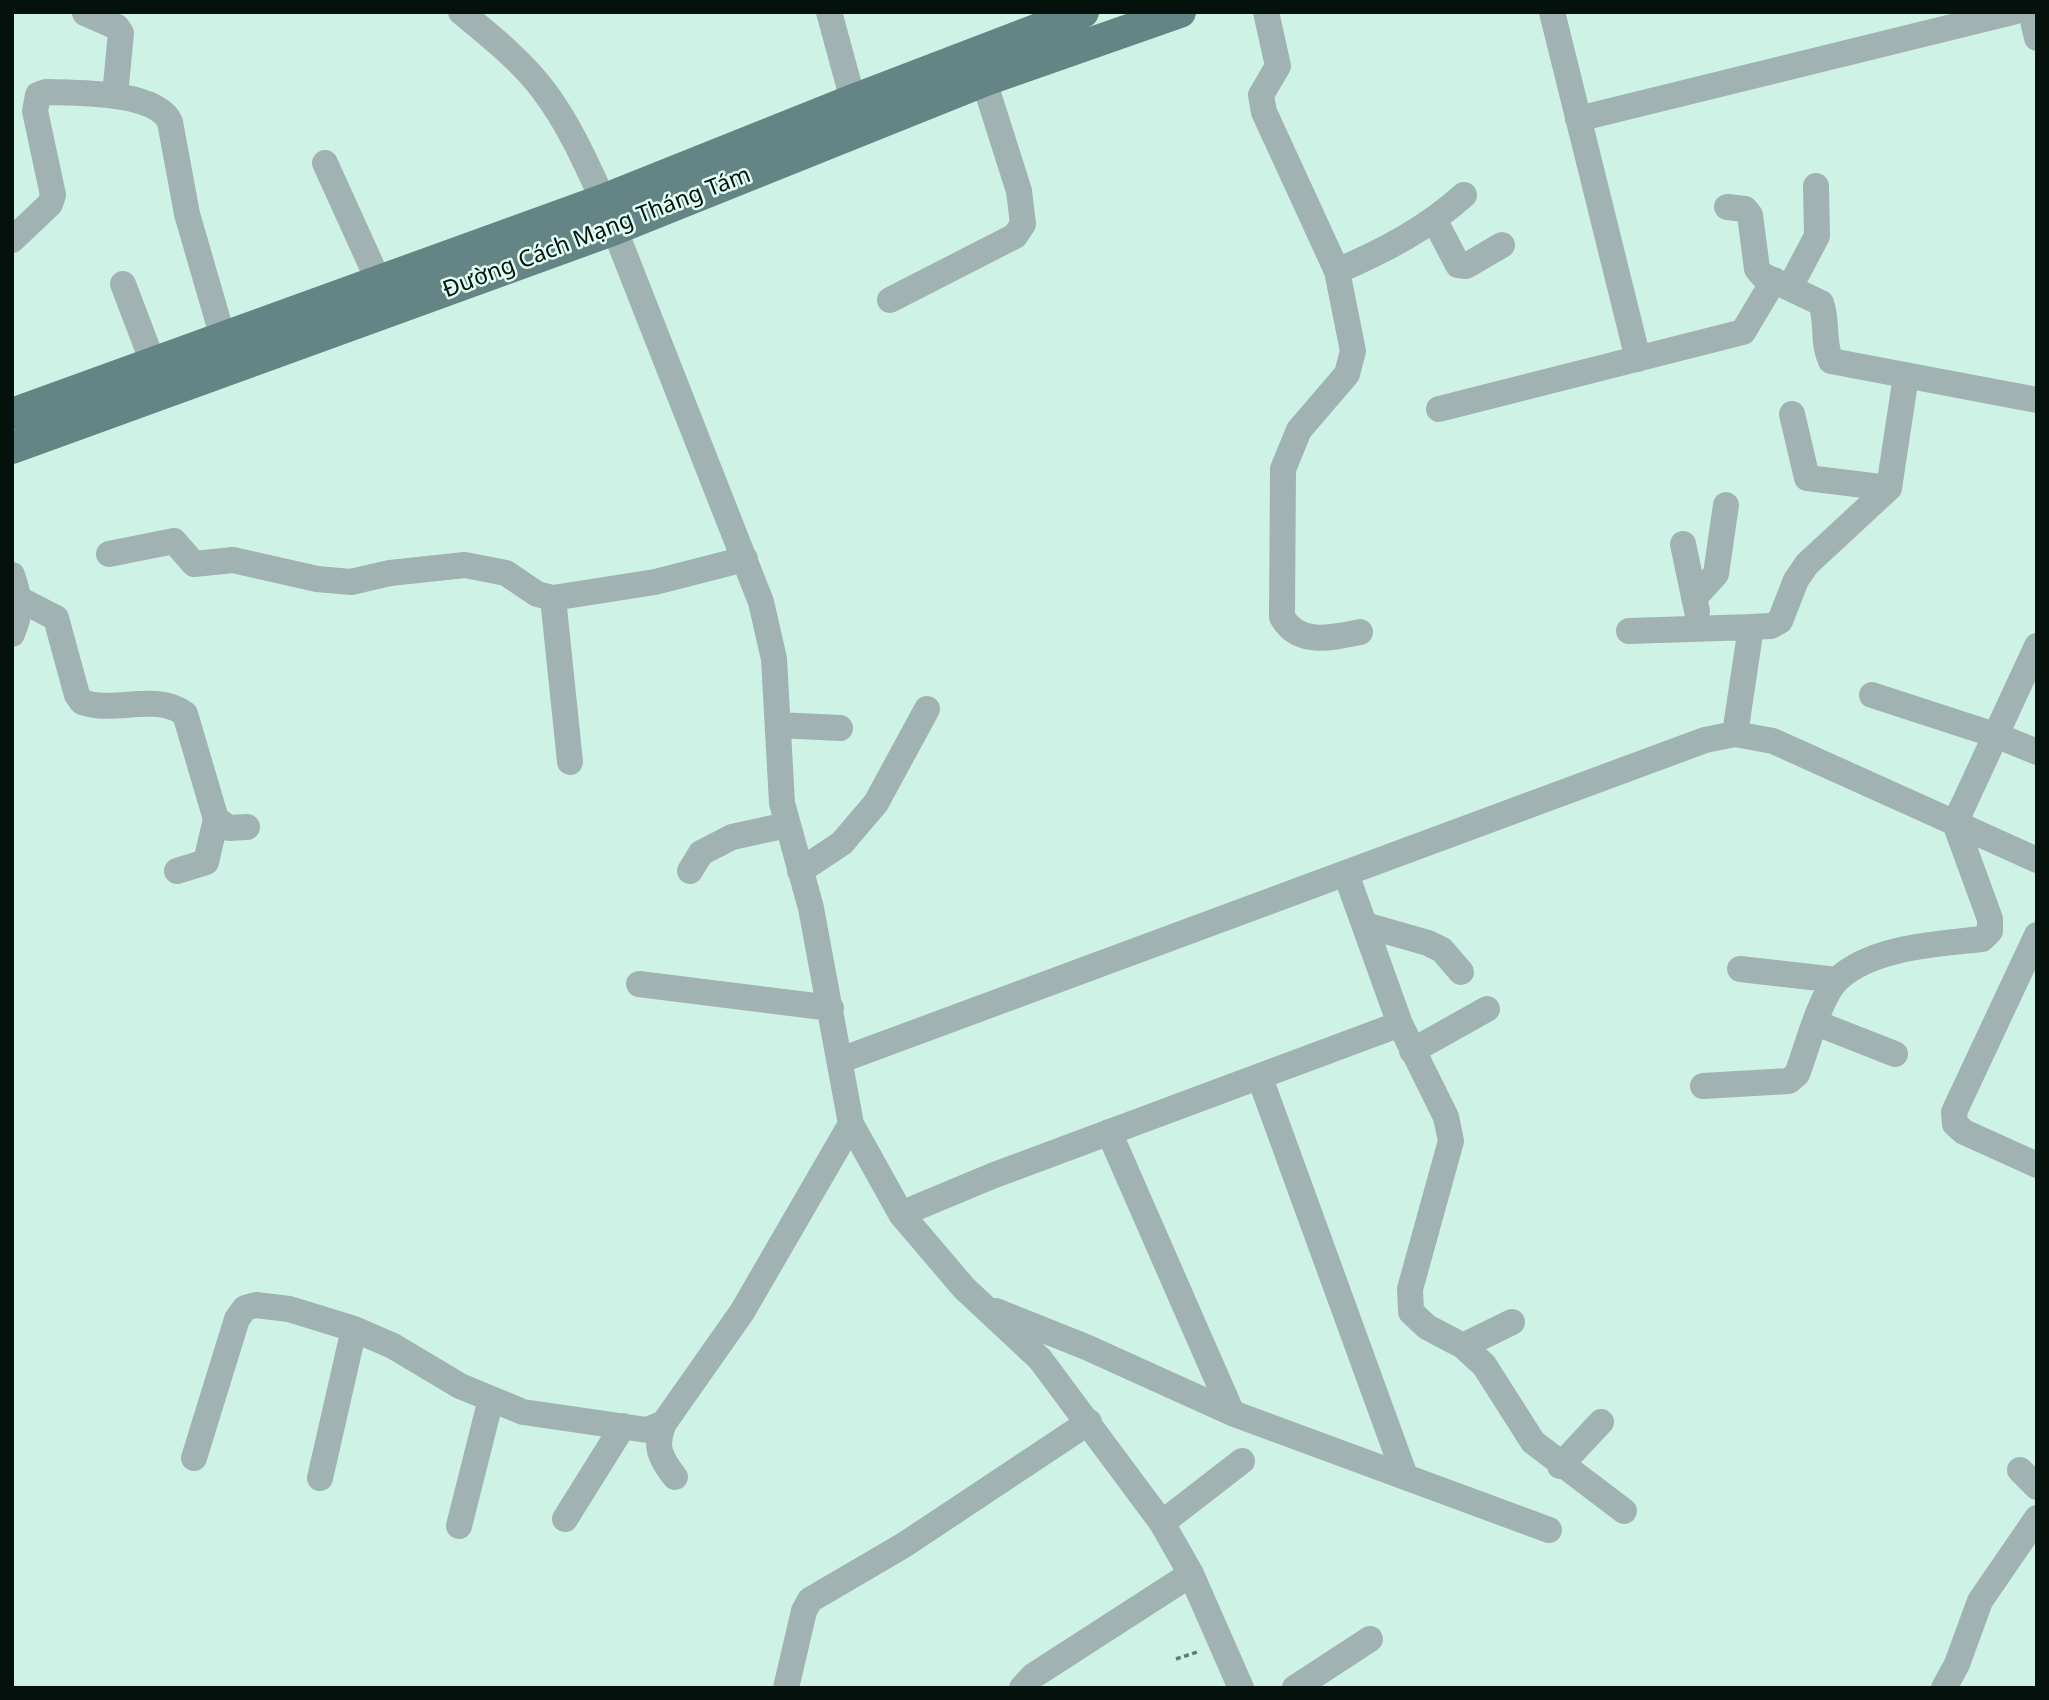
<!DOCTYPE html>
<html>
<head>
<meta charset="utf-8">
<style>
  body { margin:0 }
  #map { position:relative; width:2049px; height:1700px; overflow:hidden; background:#cef3e6; font-family:"Noto Sans",sans-serif }
  canvas { display:block }
  .frame { position:absolute; inset:0; border:14px solid #05110d; pointer-events:none }
</style>
</head>
<body>
<div id="map">
<canvas width="2049" height="1700"></canvas>
<div class="frame"></div>
</div>
<script>
const ctx = document.querySelector('canvas').getContext('2d');
ctx.lineJoin = 'round';
function strokePath(path, color, width, dash) {
  ctx.strokeStyle = color;
  ctx.lineWidth = width;
  ctx.lineCap = dash ? 'butt' : 'round';
  ctx.setLineDash(dash || []);
  ctx.stroke(path);
}
function write(font, color, halo, rows, align = 'center') {
  ctx.font = font + ' "Noto Sans",sans-serif';
  ctx.lineWidth = 5;
  ctx.setLineDash([]);
  ctx.textBaseline = 'middle';
  ctx.strokeStyle = halo;
  ctx.fillStyle = color;
  for (const [text, x, y, turn = 0] of rows) {
    ctx.save();
    ctx.translate(x, y);
    ctx.rotate((+turn || 0) * Math.PI / 180);
    ctx.textAlign = isNaN(turn) ? turn : align;
    if (halo) ctx.strokeText(text, 0, 0);
    ctx.fillText(text, 0, 0);
    ctx.restore();
  }
}
strokePath(new Path2D(`
  M1176,1659l24,-8`), '#627a72', 3.5, [5, 3.5]);
strokePath(new Path2D(`
  M461,12c28,23 61,49 83,79 25,33 42,72 59,109l158,402 13,57 8,144 29,105 40,216 50,90 63,74 76,71 122,164 29,51 50,114
  M829,12l24,88
  M1266,12l12,54 -17,29 3,17 73,159 16,80 -6,23 -48,56 -16,39 -1,148c16,29 49,21 78,15
  M1552,12l86,347
  M2031,12l6,26
  M85,13l32,14 4,6 -6,62
  M1578,119l435,-107
  M325,163l54,119
  M1727,207l18,2 5,6 7,54 5,6 59,28c7,19 1,39 10,58l206,39
  M1435,221l23,44 8,1 36,-21
  M12,240l38,-36 3,-9 -18,-84 3,-16 8,-3c30,1 110,-1 124,30l17,92 36,124
  M1337,271c47,-20 89,-42 127,-76
  M123,284l30,79
  M1790,287l27,-51 -1,-50
  M890,300l125,-64 8,-12 -4,-33 -41,-129
  M1439,409l304,-77 31,-52
  M1792,414l15,64 82,10 17,-112
  M1683,544l14,67
  M109,554l65,-13 20,23 39,-4 84,19 34,3 39,-9 75,-8 41,8 31,21 16,4 102,-16 90,-23
  M12,575c8,23 10,36 0,59
  M553,598l17,164
  M1694,598l22,-24 10,-69
  M21,600l35,18 21,77 5,7c33,12 75,-10 103,12l31,105 13,9 18,-1
  M1751,627l20,-1 9,-5 16,-41 11,-16 82,-76
  M1629,631l122,-4 -16,107
  M2037,646l-82,177 82,37
  M1872,695l126,41 39,16
  M778,725l62,3
  M177,871l29,-9 10,-43
  M690,871l11,-18 31,-16 55,-12
  M800,871l42,-28 34,-40 51,-94
  M1346,874l54,150 46,93 5,24 -41,148 1,23 16,15 36,19 21,19 49,77 91,69
  M1365,925l63,18 14,7 19,22
  M2037,935l-83,177 1,12 9,8 73,33
  M1740,969l97,11
  M639,984l192,24
  M1816,1023l79,31
  M1412,1051l75,-42
  M841,1060l864,-320 30,-6 38,7 182,82 35,96v12l-8,8c-45,5 -110,8 -144,40 -19,18 -31,70 -41,95l-8,7 -86,5
  M1260,1078l145,398
  M1109,1132l123,281
  M901,1214l91,-38 408,-152
  M996,1311l90,36 146,66 317,117
  M1463,1346l49,-24
  M664,1423c-10,23 -4,35 11,54
  M194,1458l43,-139 8,-11 11,-3 33,4 65,20 39,17 67,40 63,26 124,18 17,-7 78,-111 109,-188
  M1560,1466l41,-44
  M2020,1470l17,17
  M320,1478l34,-149
  M565,1519l58,-93
  M1162,1523l80,-62
  M459,1526l32,-127
  M786,1688l18,-77 6,-11 94,-55 185,-123
  M1022,1688l11,-12 158,-102
  M1295,1688l75,-49
  M1944,1688l13,-24 23,-63 57,-83`), '#a1b2b3', 26);
strokePath(new Path2D(`
  M12,414l591,-214 250,-100 230,-88
  M12,448l603,-219 371,-149 194,-68`), '#648485', 32);
write('23px', '#05110d', '#e1fff4', [
  ["Đường Cách Mạng Tháng Tám",597,233,-21]
]);
</script>
</body>
</html>
